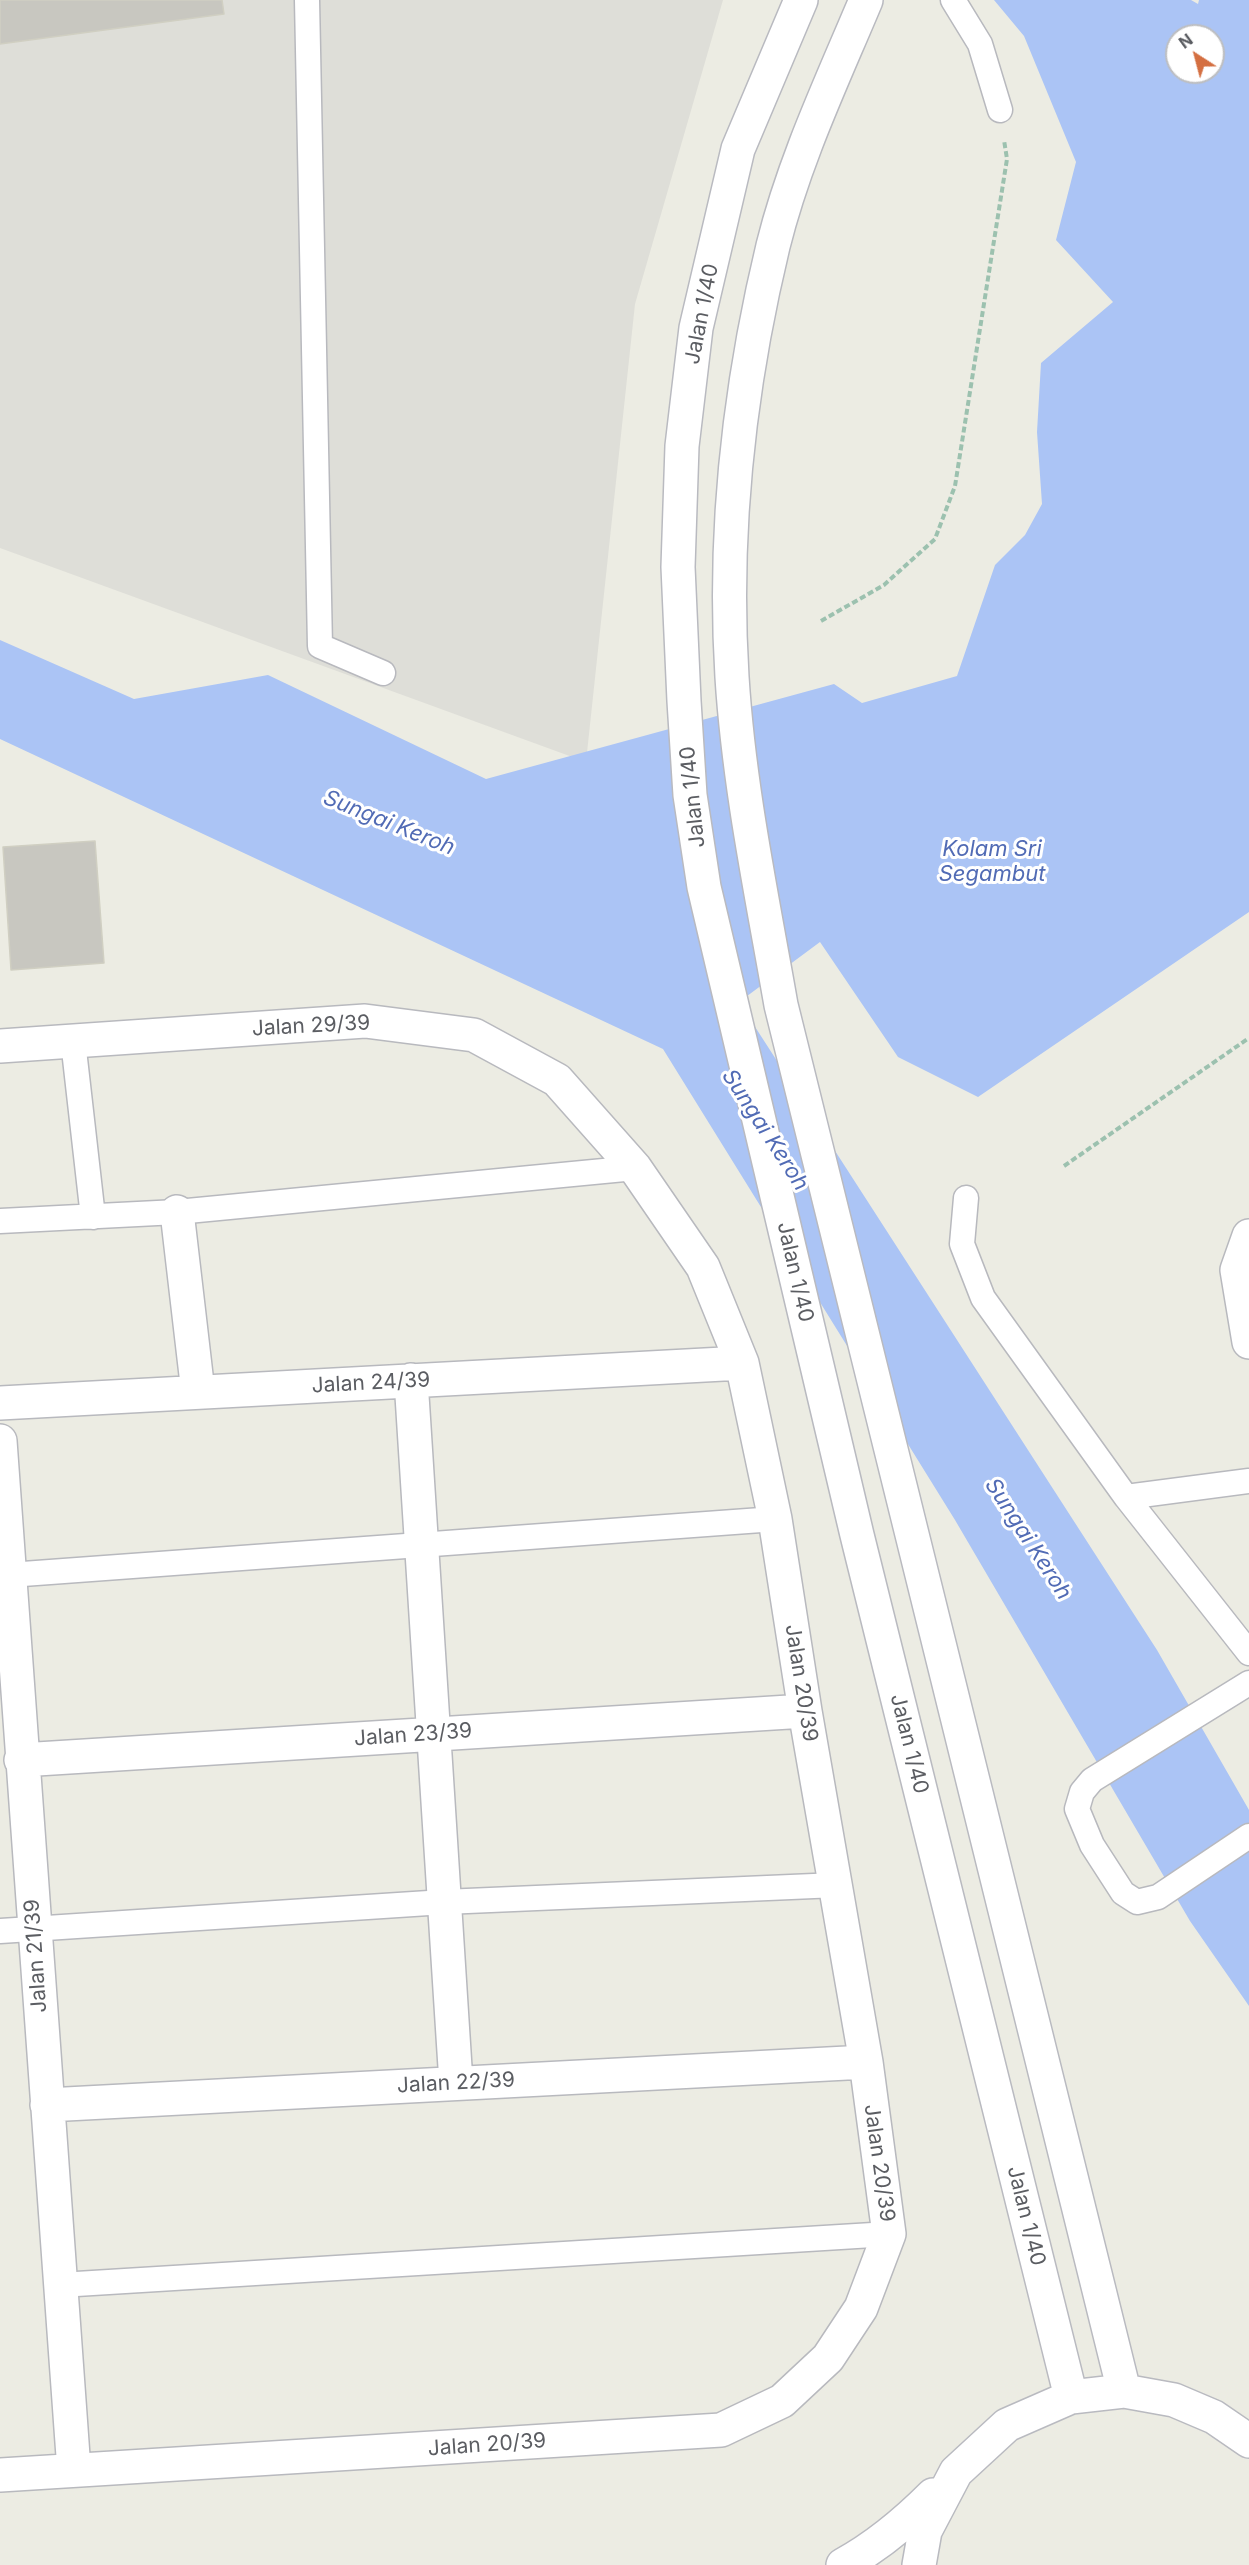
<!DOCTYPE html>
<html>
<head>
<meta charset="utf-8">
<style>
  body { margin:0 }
  #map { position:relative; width:1249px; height:2565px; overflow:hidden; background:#ecece3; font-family:Inter,sans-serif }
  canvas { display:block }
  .north { position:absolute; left:1165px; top:24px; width:60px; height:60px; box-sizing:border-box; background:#fff; border:2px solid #bdbec0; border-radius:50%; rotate:324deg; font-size:16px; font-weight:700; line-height:24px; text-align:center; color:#5b5d62 }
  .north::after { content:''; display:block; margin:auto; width:21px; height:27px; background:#d46f41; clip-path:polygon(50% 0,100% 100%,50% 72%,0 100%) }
</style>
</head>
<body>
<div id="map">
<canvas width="1249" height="2565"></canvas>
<div class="north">N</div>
</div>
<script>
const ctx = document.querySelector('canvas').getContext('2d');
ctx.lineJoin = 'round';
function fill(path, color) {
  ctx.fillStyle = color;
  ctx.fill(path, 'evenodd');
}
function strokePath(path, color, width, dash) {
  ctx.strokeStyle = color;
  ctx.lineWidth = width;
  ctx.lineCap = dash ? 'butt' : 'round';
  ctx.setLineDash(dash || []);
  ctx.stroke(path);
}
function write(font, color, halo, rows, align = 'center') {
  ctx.font = font + ' Inter,sans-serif';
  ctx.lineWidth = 6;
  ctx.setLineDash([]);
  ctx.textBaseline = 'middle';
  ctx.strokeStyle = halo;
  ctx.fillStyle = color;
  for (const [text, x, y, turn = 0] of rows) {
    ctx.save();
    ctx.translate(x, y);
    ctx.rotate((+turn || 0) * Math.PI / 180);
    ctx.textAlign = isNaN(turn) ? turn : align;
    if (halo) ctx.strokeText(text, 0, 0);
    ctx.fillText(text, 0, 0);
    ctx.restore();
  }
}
fill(new Path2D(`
  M0,0h723l-88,304 -49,458 -586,-214z`), '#deded8');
fill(new Path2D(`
  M994,0h197l7,4 1,-4h50v912l-271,185 -80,-40 -78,-115 -81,60 418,648 92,160v196l-59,-85 -235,-401 -292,-471 -663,-310v-99l134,59 134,-24 218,104 348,-95 28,19 95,-27 38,-111 30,-30 17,-31 -5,-72 4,-69 72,-61 -57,-62 20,-78 -52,-126zM1177,36h36v36h-36z`), '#abc4f5');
const building = new Path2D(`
  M0,0h222l2,14 -224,30z
  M95,841l9,122 -93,7 -8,-123z`);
fill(building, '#c8c7c0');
strokePath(building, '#d0cfc2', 1.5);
const lane = new Path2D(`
  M307,0l13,646 63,27
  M953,0l27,44 20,66
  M73,1041l20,176
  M966,1198l-4,46 21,54 143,199 123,-16
  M0,1221l177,-9 458,-44
  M1126,1497l123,156
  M9,1575l766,-56
  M1249,1683l-157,97 -10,12 -5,17 15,36 31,48 14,9 21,-5 91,-61
  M0,1931l444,-29 393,-17
  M60,2285l829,-51`);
const street = new Path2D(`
  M0,1046l365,-25 109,14 83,45 78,88 68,99 39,96 33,156 30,192 61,351 23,172 -28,74 -33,50 -46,43 -61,29 -721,45
  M177,1212l21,180
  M1249,1236l-12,34 12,72
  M411,1380l45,703
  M0,1403l742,-40
  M0,1441l74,1029
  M21,1760l784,-49
  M47,2105l819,-43`);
const secondary = new Path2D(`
  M801,0l-63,149 -42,179 -14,118 -4,121 6,134 6,94 14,92 153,648 214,862
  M866,0c-34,81 -72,161 -93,246 -34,141 -50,287 -41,431 7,111 30,219 49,328l343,1386
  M843,2565c35,-19 63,-43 90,-70
  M919,2565l6,-34 31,-59 51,-47 64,-28 53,-6 50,9 40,17 35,24`);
strokePath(lane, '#b8b9be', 27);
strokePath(street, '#b8b9be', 36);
strokePath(secondary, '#b9bac0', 36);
strokePath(new Path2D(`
  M821,621l63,-36 51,-46 20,-53 52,-327 -3,-19
  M1064,1166l185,-128`), '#9cc1af', 4, [6, 3]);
strokePath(lane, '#fff', 24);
strokePath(street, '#fff', 33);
strokePath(secondary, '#fff', 33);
write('21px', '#5b5d62', '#fff', [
  ["Jalan 1/40",702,314,-79],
  ["Jalan 1/40",693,797,-96],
  ["Jalan 29/39",311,1026,-3],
  ["Jalan 1/40",795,1272,77],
  ["Jalan 24/39",371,1383,-3],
  ["Jalan 20/39",801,1683,81],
  ["Jalan 23/39",413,1735,-4],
  ["Jalan 1/40",909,1744,76],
  ["Jalan 21/39",36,1956,-94],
  ["Jalan 22/39",456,2083,-3],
  ["Jalan 20/39",879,2163,82],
  ["Jalan 1/40",1026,2216,76],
  ["Jalan 20/39",487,2445,-4]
]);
write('italic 22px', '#516bb5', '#fff', [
  ["Sungai Keroh",389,823,22],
  ["Kolam Sri",992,849],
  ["Segambut",992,874],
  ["Sungai Keroh",765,1130,57],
  ["Sungai Keroh",1028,1539,57]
]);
</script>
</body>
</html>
